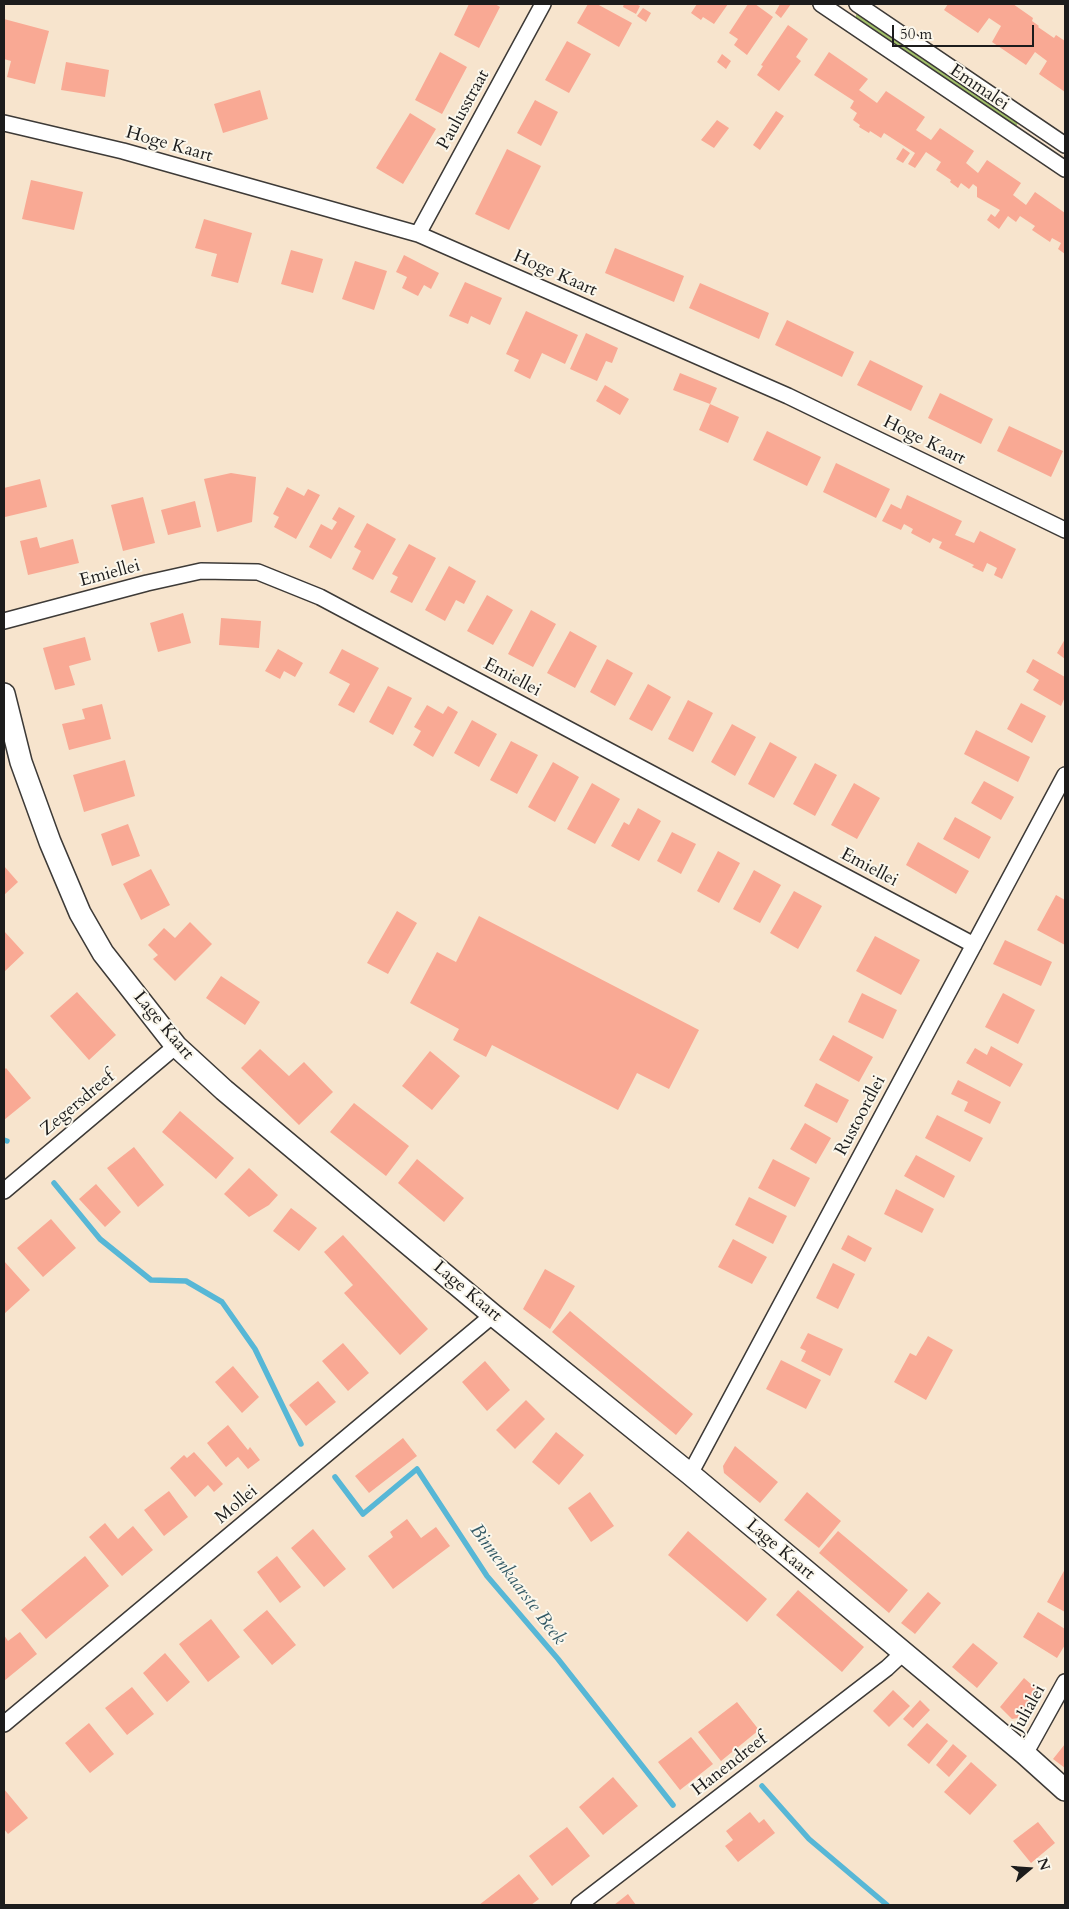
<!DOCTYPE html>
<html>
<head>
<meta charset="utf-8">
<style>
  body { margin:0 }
  #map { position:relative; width:1069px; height:1909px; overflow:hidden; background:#f7e4cd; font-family:Cardo,serif }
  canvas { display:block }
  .frame { position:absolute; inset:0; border:5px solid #1c1c1c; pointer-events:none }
  .north { position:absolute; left:1004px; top:1844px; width:50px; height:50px; -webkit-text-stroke:4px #fbf7ec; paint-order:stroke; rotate:72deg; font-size:14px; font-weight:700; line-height:20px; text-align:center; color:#1c1c1c }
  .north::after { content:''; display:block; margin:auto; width:18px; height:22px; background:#1c1c1c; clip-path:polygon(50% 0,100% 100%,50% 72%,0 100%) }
  .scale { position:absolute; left:892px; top:25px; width:142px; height:22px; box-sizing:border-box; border:2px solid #1c1c1c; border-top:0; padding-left:6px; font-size:15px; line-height:18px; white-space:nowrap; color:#1c1c1c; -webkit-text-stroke:4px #fbf7ec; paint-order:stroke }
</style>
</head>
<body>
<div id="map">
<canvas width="1069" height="1909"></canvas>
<div class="frame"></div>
<div class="north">N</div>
<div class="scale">50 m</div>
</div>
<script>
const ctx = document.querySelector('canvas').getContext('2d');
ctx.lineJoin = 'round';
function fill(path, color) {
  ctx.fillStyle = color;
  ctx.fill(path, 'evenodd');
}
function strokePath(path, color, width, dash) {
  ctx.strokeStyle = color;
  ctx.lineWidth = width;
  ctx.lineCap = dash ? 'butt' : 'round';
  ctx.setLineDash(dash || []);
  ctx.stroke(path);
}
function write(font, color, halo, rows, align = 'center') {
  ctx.font = font + ' Cardo,serif';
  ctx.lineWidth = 4;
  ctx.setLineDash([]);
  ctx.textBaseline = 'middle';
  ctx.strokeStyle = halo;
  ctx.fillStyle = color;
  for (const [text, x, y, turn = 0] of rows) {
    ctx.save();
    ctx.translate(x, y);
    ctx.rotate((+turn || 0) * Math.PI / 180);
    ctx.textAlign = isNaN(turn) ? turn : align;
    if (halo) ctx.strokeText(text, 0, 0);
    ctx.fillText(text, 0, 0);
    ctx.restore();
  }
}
fill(new Path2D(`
  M859,12l159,109 -1,4 -3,1 -158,-105v-6z`), '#a2c16a');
strokePath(new Path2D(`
  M4,1140l3,1
  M54,1183l46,56 51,41 35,1 36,21 33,47 46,95
  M335,1477l28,37 54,-45 70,107 71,83 115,146
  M762,1786l47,53 78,66`), '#57b7d6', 5.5);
fill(new Path2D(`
  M469,4h26l5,3 -21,41 -25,-13z
  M588,4h9l35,19 -13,24 -42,-24z
  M624,4h12l4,2 -4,8 -13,-7z
  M697,4h31l-14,20 -11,-7 -2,3 -10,-7z
  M748,4h7l18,13 -26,38 -13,-10 4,-6 -9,-6z
  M780,4h11l-10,14 -6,-5z
  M948,4h65l20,14 -1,3 7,5 -1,1 16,11 2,-3 9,6v51l-26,-18 8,-13 -12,-9 -9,13 -34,-23 9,-16 -12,-8 -11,15 -34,-23z
  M643,8l8,5 -5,9 -9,-6z
  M4,19l45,12 -14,53 -28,-7 4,-16 -7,-2z
  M788,25l20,14 -12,18 5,4 -22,30 -22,-16 6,-9 -2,-1z
  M567,41l24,13 -22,39 -24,-13z
  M440,52l27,15 -25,47 -27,-14z
  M829,52l39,27 -9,11 18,13 9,-12 39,26 -9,13 15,10 9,-12 34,23 -8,12 12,10 9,-13 34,23 -8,12 13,10 9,-13 30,21v41l-7,-5 3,-6 -9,-5 -2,4 -18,-12 3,-4 -15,-10 -4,6 -8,-6 -9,13 -12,-9 4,-6 4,3 5,-7 -23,-13v-10l-4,-3 -4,5 -8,-6 -3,5 -8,-6 1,-2 -15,-10 5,-8 -15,-10 -11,16 -7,-4 7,-11 -31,-20 -3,5 -11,-7 -1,2 -10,-6 1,-2 -7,-5 4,-7 -7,-5 4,-7 -40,-26z
  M722,54l9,7 -5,8 -9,-7z
  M66,62l43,8 -4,27 -44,-7z
  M260,90l8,29 -45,14 -9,-29z
  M535,100l23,12 -17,34 -24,-13z
  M776,111l8,5 -24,34 -7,-5z
  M410,113l26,16 -33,55 -27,-16z
  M717,120l12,8 -15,20 -13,-8z
  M903,148l7,5 -7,10 -7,-4z
  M507,149l34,17 -32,64 -34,-16z
  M31,180l52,12 -9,38 -52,-11z
  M204,219l48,14 -14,50 -27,-7 6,-22 -22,-6z
  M615,248l69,28 -10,26 -69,-29z
  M291,250l32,9 -10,34 -32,-9z
  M404,255l35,18 -8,16 -7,-4 -6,11 -16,-8 5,-11 -11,-5z
  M355,261l32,10 -13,39 -32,-11z
  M465,282l37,16 -12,27 -19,-9 -3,8 -19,-8z
  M700,283l69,30 -10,26 -70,-31z
  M526,311l52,24 -13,29 -23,-11 -12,26 -16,-8 5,-11 -13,-6z
  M787,320l67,32 -12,25 -67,-32z
  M586,333l32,15 -6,15 -6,-2 -9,20 -27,-12z
  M870,360l53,26 -12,25 -54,-26z
  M680,373l37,15 -7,16 -37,-14z
  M605,385l24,14 -9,16 -24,-14z
  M940,393l53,26 -12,25 -53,-26z
  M710,404l29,13 -11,26 -29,-13z
  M1009,426l54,25 -12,26 -54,-26z
  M767,431l54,26 -14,29 -54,-26z
  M836,463l54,26 -14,29 -53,-26z
  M231,473l25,4 -4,45 -35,10 -13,-53z
  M40,479l7,28 -42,10 -1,-29z
  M287,487l17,9 4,-7 12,6 -24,44 -22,-12 5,-10 -6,-3z
  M907,495l55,26 -7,14 19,8 6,-12 36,18 -14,30 -8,-4 3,-7 -10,-5 -4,9 -11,-5 2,-2 -35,-17 3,-6 -9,-4 -3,5 -19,-10 2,-4 -9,-5 -3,6 -19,-9 9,-17 10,5z
  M143,497l12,46 -32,8 -12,-46z
  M195,501l6,26 -33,8 -7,-25z
  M339,507l16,9 -24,43 -22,-12 12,-23 11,6 5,-8 -5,-3z
  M367,523l29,16 -23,41 -21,-11 9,-18 -7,-4z
  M37,537l3,11 33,-9 6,24 -51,12 -8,-34z
  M409,544l27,14 -24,45 -22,-11 8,-15 -6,-3z
  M449,566l27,15 -12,23 -8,-4 -11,21 -20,-11z
  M487,595l26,15 -20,35 -26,-14z
  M531,610l25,14 -23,43 -25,-13z
  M183,613l8,30 -33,9 -8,-29z
  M221,618l40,3 -2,27 -40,-3z
  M570,631l27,15 -22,42 -28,-15z
  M85,637l6,23 -22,6 6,19 -20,5 -12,-42z
  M1065,639v20l-8,-6z
  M278,649l25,14 -8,14 -11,-6 -4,8 -15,-8z
  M342,649l37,19 -25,45 -16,-8 12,-21 -21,-11z
  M607,659l26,14 -18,33 -25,-14z
  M1033,659l32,18v20l-4,9 -28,-16 6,-10 -13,-8z
  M648,684l23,13 -19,34 -23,-12z
  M388,686l24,12 -19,37 -24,-13z
  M688,700l25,13 -20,39 -25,-13z
  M1021,703l25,13 -14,27 -25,-14z
  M102,704l9,35 -42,11 -7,-26 23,-5 -3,-10z
  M427,705l16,9 5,-8 10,6 -25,45 -20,-12 8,-14 -7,-4z
  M472,720l25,14 -18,33 -25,-14z
  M732,724l24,13 -21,39 -24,-14z
  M976,730l54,27 -12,25 -54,-28z
  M511,741l27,14 -21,39 -27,-14z
  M770,742l27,15 -23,41 -26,-14z
  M125,760l10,36 -51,16 -11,-37z
  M553,762l26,15 -24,45 -27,-15z
  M815,763l22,12 -22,41 -22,-12z
  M984,781l30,16 -13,23 -30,-17z
  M592,783l28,16 -25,45 -28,-15z
  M854,783l26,15 -23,41 -26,-14z
  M638,808l23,13 -22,40 -28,-15 13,-24 5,3z
  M955,817l36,20 -12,22 -36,-20z
  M128,824l12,32 -28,10 -11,-32z
  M672,832l24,12 -15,30 -24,-13z
  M918,842l51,29 -13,23 -50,-29z
  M718,851l22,12 -21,40 -22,-12z
  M4,866l14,16 -14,13z
  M151,869l19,36 -29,15 -18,-36z
  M754,870l27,15 -21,38 -27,-14z
  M794,891l28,15 -24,43 -28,-16z
  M1056,895l9,5v45l-28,-15z
  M397,911l20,12 -29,51 -21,-11z
  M479,916l220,114 -30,59 -32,-16 -19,37 -126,-65 -6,12 -33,-17 6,-11 -49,-26 27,-51 19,10z
  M190,922l22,22 -37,37 -22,-22 5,-4 -10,-10 16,-17 11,10z
  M4,931l20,22 -20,19z
  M875,936l45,24 -19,35 -45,-24z
  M1005,940l47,22 -11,24 -48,-22z
  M221,976l39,26 -15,23 -39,-27z
  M77,992l39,43 -27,25 -39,-44z
  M862,993l35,17 -14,29 -35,-17z
  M1003,993l32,17 -17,34 -33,-17z
  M833,1035l40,22 -14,25 -40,-22z
  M991,1046l32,18 -13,23 -44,-24 9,-15 12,7z
  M260,1049l29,27 15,-14 29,30 -34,33 -58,-57z
  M430,1051l30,25 -28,34 -30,-24z
  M6,1068l25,30 -27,22v-50z
  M958,1080l43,22 -11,22 -26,-13 4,-9 -17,-8z
  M816,1083l33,17 -12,23 -33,-17z
  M354,1103l55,43 -23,30 -56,-44z
  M180,1111l54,47 -18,21 -54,-47z
  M937,1115l46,23 -13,24 -45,-24z
  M805,1123l26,15 -15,26 -26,-15z
  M134,1147l30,38 -26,22 -31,-39z
  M916,1155l39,21 -11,22 -40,-22z
  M417,1159l47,39 -20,24 -46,-39z
  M773,1159l37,19 -15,29 -37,-19z
  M249,1168l29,27 -9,10 -20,12 -25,-23z
  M96,1184l25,28 -16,15 -26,-28z
  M896,1189l38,20 -12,24 -38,-19z
  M749,1197l38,19 -14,28 -38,-19z
  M291,1208l26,20 -18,23 -26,-20z
  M51,1219l25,29 -33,29 -26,-29z
  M343,1235l85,94 -28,26 -56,-62 9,-8 -29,-33z
  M848,1235l24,13 -7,14 -24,-13z
  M733,1239l34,18 -15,27 -34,-17z
  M4,1261l26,29 -26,24z
  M833,1263l22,11 -17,35 -22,-11z
  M545,1269l30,17 -25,43 -27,-20z
  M570,1311l123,103 -17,21 -124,-103z
  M808,1333l35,16 -13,27 -29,-15 5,-10 -6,-3z
  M928,1336l25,14 -27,50 -32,-18 16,-29 6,3z
  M343,1343l26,30 -21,18 -26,-30z
  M781,1360l40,20 -15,29 -40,-20z
  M485,1361l25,29 -23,21 -25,-29z
  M233,1366l26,31 -17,16 -27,-31z
  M318,1381l18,21 -30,24 -17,-21z
  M526,1400l19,19 -30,30 -19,-19z
  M228,1425l20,25 2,-3 10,13 -12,9 -10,-12 -12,10 -19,-24z
  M556,1432l28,23 -25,30 -27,-23z
  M403,1438l14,18 -48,37 -14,-17z
  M735,1446l43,36 -18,21 -36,-30 -1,-7z
  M194,1452l29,32 -9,8 -6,-7 -13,12 -25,-29 14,-13 3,3z
  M169,1491l19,26 -24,19 -20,-26z
  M590,1492l24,34 -23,16 -23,-34z
  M807,1492l34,29 -22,27 -35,-28z
  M407,1519l14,19 15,-11 14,19 -57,43 -25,-33 25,-19 -3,-5z
  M105,1523l13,16 15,-13 20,24 -31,26 -33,-39z
  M313,1529l33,40 -22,18 -33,-39z
  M688,1531l79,68 -20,23 -79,-67z
  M838,1531l70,59 -19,23 -70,-60z
  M85,1556l24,30 -63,53 -25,-29z
  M277,1556l24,31 -21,16 -23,-31z
  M1065,1569v43l-18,-10z
  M798,1590l66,57 -22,25 -66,-57z
  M928,1592l13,11 -26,31 -14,-11z
  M267,1610l29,35 -24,20 -29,-35z
  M1038,1612l27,17v16l-8,13 -34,-21z
  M211,1619l29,38 -32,25 -29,-38z
  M20,1632l17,22 -33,27v-46l4,6z
  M973,1643l25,20 -21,25 -25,-21z
  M165,1653l25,29 -23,20 -24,-29z
  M1024,1678l16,14 -16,25 -12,2 -12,-12z
  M132,1687l22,27 -27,21 -22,-27z
  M893,1690l17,16 -21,21 -16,-16z
  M920,1700l10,10 -17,18 -10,-9z
  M737,1702l22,28 -38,31 -23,-29z
  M89,1723l25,31 -24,19 -25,-30z
  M927,1723l21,18 -19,23 -22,-19z
  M691,1737l22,27 -33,26 -22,-28z
  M953,1744l14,12 -18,21 -13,-12z
  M1065,1744v24l-12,-9z
  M971,1762l26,23 -27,30 -26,-23z
  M613,1777l25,29 -35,29 -24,-28z
  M4,1789l24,29 -20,16 -4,-5z
  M750,1812l9,11 5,-4 11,14 -37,29 -13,-16 8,-6 -7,-9z
  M1038,1822l17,21 -24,20 -18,-22z
  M567,1827l23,29 -38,30 -23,-30z
  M519,1874l20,25 -8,6h-52z
  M628,1894l8,11h-22z`), '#f9a994');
const street = new Path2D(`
  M821,4l244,165
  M857,4l208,141
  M4,123l119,28 295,83 370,162 277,134
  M418,234l125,-230
  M4,621l143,-38 54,-12 57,1 62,25 654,348
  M4,1191l172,-145
  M690,1474l375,-699
  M4,1724l489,-409
  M1025,1754l40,-72
  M579,1905l308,-237 16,-15`);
const secondary = new Path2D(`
  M4,694l17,68 29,80 30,71 23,40 73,93 48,44 269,225 197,159 335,280 40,36`);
strokePath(street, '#3d3a37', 18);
strokePath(secondary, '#3d3a37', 24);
strokePath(street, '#fff', 15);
strokePath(secondary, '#fff', 21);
write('18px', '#1c1c1c', '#fbf7ec', [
  ["Emmalei",979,88,34],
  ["Paulusstraat",464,110,-61],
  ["Hoge Kaart",169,145,16],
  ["Hoge Kaart",555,274,24],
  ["Hoge Kaart",924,441,26],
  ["Emiellei",110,574,-15],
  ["Emiellei",512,678,28],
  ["Emiellei",869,868,28],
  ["Lage Kaart",163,1026,50],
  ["Zegersdreef",78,1104,-40],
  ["Rustoordlei",861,1116,-62],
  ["Lage Kaart",467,1292,40],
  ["Mollei",237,1505,-40],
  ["Lage Kaart",780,1550,40],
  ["Julialei",1029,1709,-61],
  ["Hanendreef",730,1765,-38]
]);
write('italic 19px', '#345a66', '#fbf7ec', [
  ["Binnenkaarste Beek",517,1585,53]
]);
</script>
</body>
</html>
